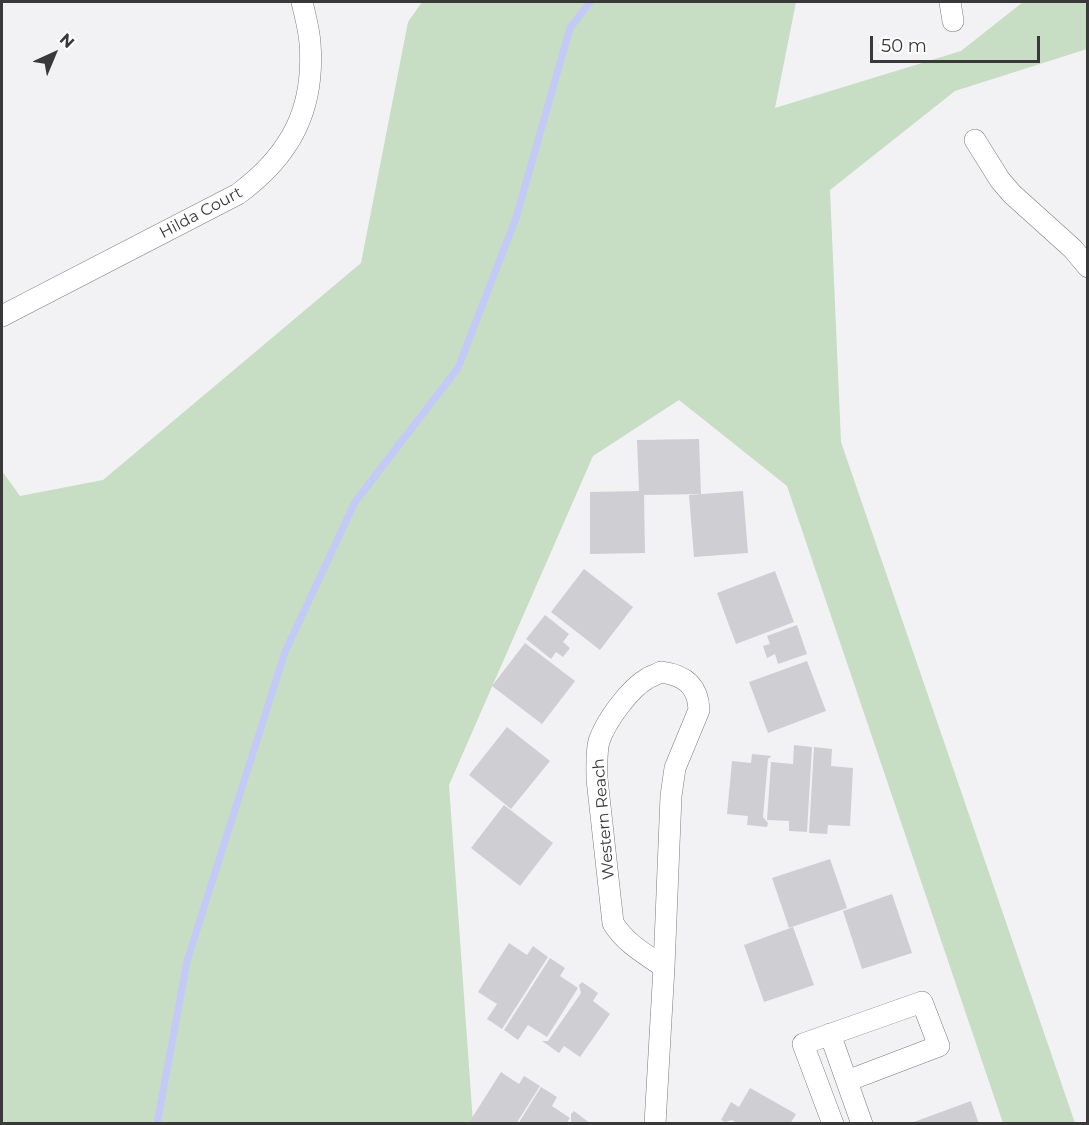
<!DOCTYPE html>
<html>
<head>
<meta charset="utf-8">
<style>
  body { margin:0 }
  #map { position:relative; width:1089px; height:1125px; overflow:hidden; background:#f2f2f5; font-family:Montserrat,sans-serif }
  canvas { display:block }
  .frame { position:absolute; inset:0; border:3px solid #39393a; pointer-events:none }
  .north { position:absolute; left:24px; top:24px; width:60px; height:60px; -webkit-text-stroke:4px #fff; paint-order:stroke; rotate:44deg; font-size:16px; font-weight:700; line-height:24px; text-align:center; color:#39393a }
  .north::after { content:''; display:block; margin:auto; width:21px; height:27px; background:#39393a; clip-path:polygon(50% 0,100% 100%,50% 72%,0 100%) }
  .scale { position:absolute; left:870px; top:36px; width:170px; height:27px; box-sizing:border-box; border:3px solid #39393a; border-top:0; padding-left:8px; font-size:18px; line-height:21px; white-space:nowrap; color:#39393a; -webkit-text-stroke:4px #fff; paint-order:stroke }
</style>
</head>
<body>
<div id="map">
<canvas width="1089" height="1125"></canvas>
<div class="frame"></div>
<div class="north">N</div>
<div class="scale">50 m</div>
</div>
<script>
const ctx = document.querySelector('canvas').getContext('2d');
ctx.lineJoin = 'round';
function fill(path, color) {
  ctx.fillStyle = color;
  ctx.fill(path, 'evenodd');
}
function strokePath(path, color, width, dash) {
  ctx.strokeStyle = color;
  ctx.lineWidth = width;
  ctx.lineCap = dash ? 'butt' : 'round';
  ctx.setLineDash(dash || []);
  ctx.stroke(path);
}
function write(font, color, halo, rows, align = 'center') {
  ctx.font = font + ' Montserrat,sans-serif';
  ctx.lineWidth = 4.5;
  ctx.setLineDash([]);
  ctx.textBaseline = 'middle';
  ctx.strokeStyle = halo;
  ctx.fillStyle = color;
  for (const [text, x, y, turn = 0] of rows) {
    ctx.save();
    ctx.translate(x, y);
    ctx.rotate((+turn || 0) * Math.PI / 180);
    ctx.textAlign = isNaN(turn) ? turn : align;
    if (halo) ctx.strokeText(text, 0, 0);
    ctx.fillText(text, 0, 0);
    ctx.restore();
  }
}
fill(new Path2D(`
  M422,2h374l-21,106 186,-57 62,-49h64v47l-132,42 -125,99 11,252 234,681h-72l-216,-637 -108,-86 -86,56 -144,329 24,338h-471v-652l18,25 83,-16 258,-217 47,-241z`), '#c7ddc4');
strokePath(new Path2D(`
  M157,1124l30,-163 98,-309 70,-150 103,-134 58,-150 54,-190 20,-26`), '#c5c9f7', 7);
fill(new Path2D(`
  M699,439l2,55 -57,1 1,58 -55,1v-62l49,-1 -2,-51z
  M743,491l5,62 -54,4 -5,-62z
  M584,569l49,38 -33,43 -49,-38z
  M775,571l19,51 -58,22 -19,-51z
  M545,615l24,19 -6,8 7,6 -7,9 -7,-5 -5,7 -25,-20z
  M797,625l10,29 -29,10 -3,-10 -8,4 -4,-12 7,-2 -3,-8z
  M525,643l50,38 -33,43 -50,-38z
  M807,661l19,50 -58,22 -19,-51z
  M507,727l43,34 -39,48 -42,-34z
  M794,745l18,2 -5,85 -18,-1v-10l-22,-1 4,-58 22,2z
  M814,747l18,2 -1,17 22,2 -3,58 -22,-1 -1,9 -18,-1z
  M752,754l20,2 -4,3 -5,58 5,6 -1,4 -20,-2 1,-9 -21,-2 5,-53 19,2z
  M504,805l49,38 -33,43 -49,-38z
  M830,859l17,49 -58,20 -17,-50z
  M892,894l20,59 -50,16 -19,-58z
  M793,927l21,58 -50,17 -20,-57z
  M509,943l18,12 6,-9 15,11 -46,72 -15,-10 10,-15 -19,-12z
  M550,958l15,10 -5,8 18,12 -31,49 -19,-12 -10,15 -14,-10z
  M582,982l16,11 -5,8 17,13 -30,43 -16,-11 -5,7 -17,-12h6l33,-48 -2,-8z
  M501,1072l18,12 5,-8 16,10 -24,38h-42l-4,-3z
  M541,1087l16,10 -5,9 18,12 -4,6h-48z
  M750,1088l46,26 -6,10h-51l-7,-4 -7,2 -4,-2 10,-18 8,5z
  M971,1101l8,23h-68v-1z
  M574,1111l17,13h-20v-10z`), '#cfcfd3');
const minor = new Path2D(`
  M950,2l3,19
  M975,140l25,40 12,14 61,55 15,18
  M2,316l236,-122c53,-39 77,-85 72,-151 -1,-14 -5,-28 -8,-41
  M661,672c23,3 37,13 38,38l-24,58 -4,28 -7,171c-19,-13 -39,-24 -51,-44l-16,-144c0,-12 -1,-26 2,-38 7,-20 30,-52 49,-63 4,-2 9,-4 13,-6z
  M830,1034l32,90
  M655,1124l9,-157
  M833,1124l-30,-80 119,-42 17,44 -92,35`);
strokePath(minor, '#7b7b7e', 22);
strokePath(minor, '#fff', 21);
write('16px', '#39393a', '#fff', [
  ["Hilda Court",201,213,-28],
  ["Western Reach",604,819,-95]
]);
</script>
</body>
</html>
